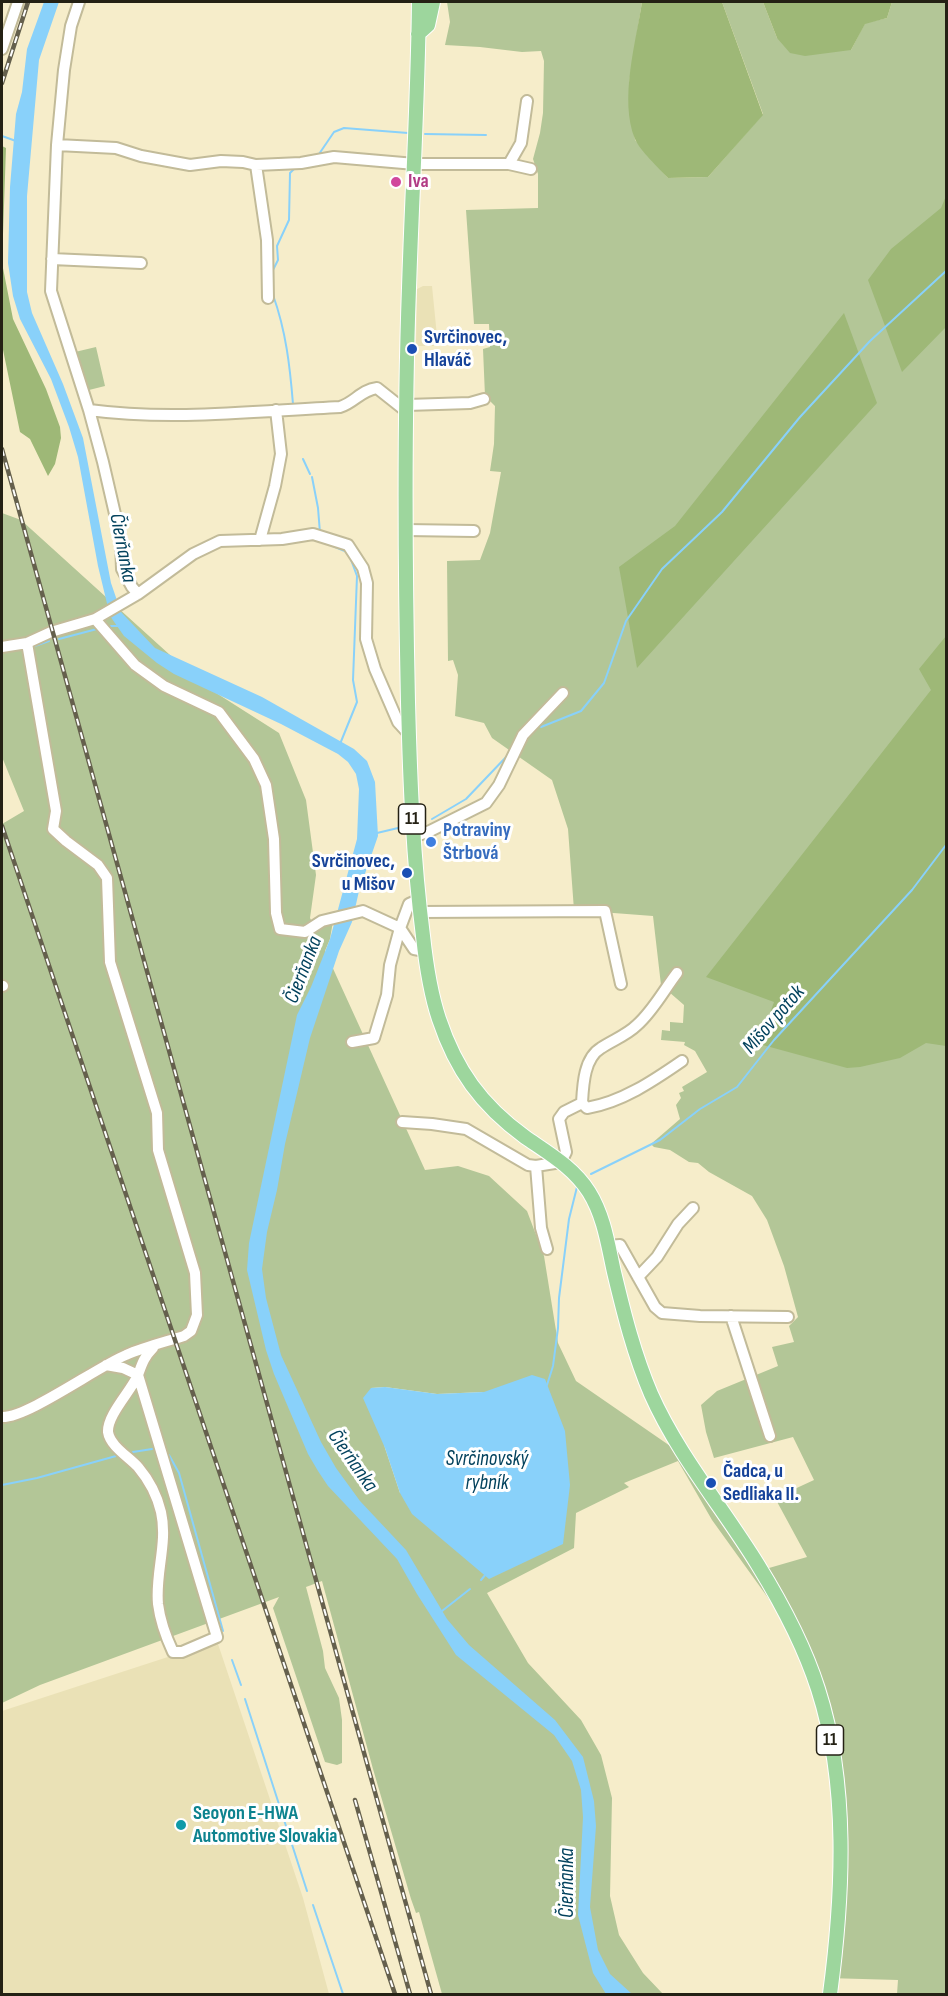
<!DOCTYPE html>
<html>
<head>
<meta charset="utf-8">
<style>
  body { margin:0 }
  #map { position:relative; width:948px; height:1996px; overflow:hidden; background:#f6edca; font-family:"Sofia Sans Condensed",sans-serif }
  canvas { display:block }
  .frame { position:absolute; inset:0; border:3px solid #242114; pointer-events:none }
</style>
</head>
<body>
<div id="map">
<canvas width="948" height="1996"></canvas>
<div class="frame"></div>
</div>
<script>
const ctx = document.querySelector('canvas').getContext('2d');
ctx.lineJoin = 'round';
function fill(path, color) {
  ctx.fillStyle = color;
  ctx.fill(path, 'evenodd');
}
function strokePath(path, color, width, dash) {
  ctx.strokeStyle = color;
  ctx.lineWidth = width;
  ctx.lineCap = dash ? 'butt' : 'round';
  ctx.setLineDash(dash || []);
  ctx.stroke(path);
}
function write(font, color, halo, rows, align = 'center') {
  ctx.font = font + ' "Sofia Sans Condensed",sans-serif';
  ctx.lineWidth = 6;
  ctx.setLineDash([]);
  ctx.textBaseline = 'middle';
  ctx.strokeStyle = halo;
  ctx.fillStyle = color;
  for (const [text, x, y, turn = 0] of rows) {
    ctx.save();
    ctx.translate(x, y);
    ctx.rotate((+turn || 0) * Math.PI / 180);
    ctx.textAlign = isNaN(turn) ? turn : align;
    if (halo) ctx.strokeText(text, 0, 0);
    ctx.fillText(text, 0, 0);
    ctx.restore();
  }
}
fill(new Path2D(`
  M423,286h9l6,60h-22l1,-57z
  M217,1641l86,257 26,96h-327v-283z`), '#eae1b6');
fill(new Path2D(`
  M447,2h195l-13,81 6,57 33,38 40,-1 55,-63 -41,-112h41l14,36 74,12 14,-27 22,-5 5,-16h54v1992h-49l1,-14 -71,-2 9,-81 -1,-71 -11,-93 -12,-48 -23,-58 -77,-107 -34,-59 -54,22 5,4 -53,26 -2,35 -87,45 41,70 53,57 20,35 11,43 -2,98 9,39 24,38 20,21h-221l-23,-82 -3,1 -5,-14 -38,-130 -51,-188 -16,6 17,64 2,17 14,30 3,22v43l-5,2 -12,-3 -52,-154 6,-11 -239,88 -38,18v-879l22,-13 -22,-54v-244l19,7 181,164 77,49 27,67 10,75 -6,43 5,10 18,-7 -3,18 -5,12 100,219 33,-4 31,10 38,35 17,45 14,87 18,38 100,69 14,20 79,98 38,-11 -32,-59 39,-18 -21,-43 -79,21 -8,-26 -5,-27 16,-14 61,-25 -6,-19 22,-5 -5,-16 9,-9 -14,-51 -17,-46 -15,-24 -43,-24 -11,-9 -9,-1 -19,-12 -16,-3 -3,-3 29,-25 -4,-14 5,-7 -2,-5 5,-2 -2,-4 25,-15 -12,-21 -11,-6 1,-3 -24,-2 1,-10 8,1v-9l13,1 1,-18 -23,-20 -8,-69 -79,-6 -6,-81 -16,-49 -60,-42 -8,-15 -29,-7 3,-41 -5,-15 -5,1 -1,-100 33,-1 10,-27 11,-61 -11,-1 4,-27 1,-38 -10,-10 -2,-47 7,-2 -1,-23h-15l-8,-114 72,-2v-34l-5,-15 7,-26 3,-20 1,-52 -3,-10 -19,1 -42,-5 -35,-2 5,-23zM385,1387l52,7 47,-2 -84,101 -15,-45 -14,-60z
  M96,347l9,39 -20,5 -10,-39z`), '#b3c697');
fill(new Path2D(`
  M642,2h80l41,113 -55,62 -40,1c-9,-10 -28,-27 -33,-39 -16,-39 1,-97 7,-137z
  M763,2h129l-5,16 -22,6 -14,26 -46,6 -15,-3 -13,-15z
  M2,146l4,2 -4,115 11,56 33,70 14,38 1,11 -6,26 -7,12 -18,-37 -10,-7 -18,-87z
  M946,196v131l-44,45 -34,-92 23,-31 50,-41z
  M844,313l33,90 -240,265 -18,-101 56,-41z
  M946,636v410l-20,-3 -26,15 -40,9 -13,1 -88,-24 15,-42 -68,-25 225,-287 -12,-21z`), '#9eb877');
fill(new Path2D(`
  M44,2h15l-20,58 -12,136v96l5,21 31,71 20,54 28,145 10,29 34,36 107,49 92,52 13,12 8,21 3,54 -19,55 -7,31 -13,29 -29,87 -25,106 -8,46 -10,42 -5,37 4,29 15,57 40,87 15,26 24,33 46,49 41,69 22,26 86,75 28,37 11,44 2,25 -6,81 8,43 12,24 22,20h-26l-13,-21 -15,-58 5,-98 -2,-27 -9,-29 -18,-26 -98,-80 -39,-61 -20,-35 -69,-73 -10,-15 -10,-17 -34,-80 -8,-24 -19,-80 2,-27 48,-228 14,-28 19,-48 27,-100 2,-50 -3,-15 -8,-12 -10,-8 -57,-30 -107,-50 -17,-11 -33,-27 -14,-20 -12,-50 -20,-109 -9,-30 -18,-48 -31,-60 -7,-23 -5,-33 2,-76 6,-73 6,-22 5,-43z
  M532,1375l13,4 20,52 5,54 -7,59 -74,35 -77,-65 -12,-21 -15,-45 -22,-50 8,-10 14,-1 52,7 47,-2z`), '#89d1fa');
strokePath(new Path2D(`
  M425,134l61,1
  M2,136l14,5
  M317,157l17,-25 10,-4 64,5
  M272,272l6,-12 -1,-14 12,-26 1,-47 5,-5
  M273,295c13,36 17,72 20,109
  M303,459l7,15
  M312,477l6,31 2,25
  M328,544l19,8
  M111,626h9
  M59,639l38,-10
  M32,647l17,-6
  M16,650h7
  M541,727l40,-16 23,-28 22,-62 36,-52 60,-57 78,-95 70,-76 76,-70
  M340,744l17,-42 -4,-22 4,-104 -7,-19
  M432,819l34,-20 42,-44
  M377,833l21,-5
  M591,1174l69,-34 40,-31 37,-22 37,-47 138,-150 34,-45
  M547,1385l6,-19 5,-38 1,-30 10,-79 8,-32
  M133,1452l19,-3
  M169,1455l10,18 44,158
  M2,1485l35,-7 79,-22
  M481,1580l5,-6
  M442,1611l28,-22
  M232,1660l9,25
  M245,1699l62,192
  M313,1905l30,89`), '#89d1fa', 2);
const minor = new Path2D(`
  M79,2l-8,24 -7,44 -7,75 -6,146 38,119 14,52 18,78 1,29 10,18 6,7
  M2,49l16,-47
  M57,145l59,3 25,8 49,9 31,-4 22,1 13,3 45,-2 33,-6 81,7h94l12,-21 6,-42
  M509,164l22,5
  M256,165l11,75 1,58
  M52,259l89,4
  M407,405l63,-2 14,-4
  M89,410c83,11 167,1 251,-3 14,-4 21,-17 37,-19l29,23
  M406,530l68,1
  M260,540l15,-54 6,-32 -5,-44
  M95,619l40,46 29,21 55,26 35,47 12,26 8,54 2,74 4,16 25,3 17,-11 41,-10 37,17 14,21 11,2
  M2,647l25,-4 24,-11 44,-13 43,-25 55,-40 27,-13 62,-2 31,-5 35,11 15,23 4,15 -1,56 9,30 23,53 11,12
  M413,837l17,-6 56,-28 13,-18 24,-50 40,-42
  M420,912l185,-1 16,73
  M2,986h1
  M352,1042l22,-4 13,-43 3,-30 10,-37 9,-24 9,-4
  M582,1103l5,5c35,-6 66,-27 95,-47
  M402,1122l30,2 34,5 62,36 8,1 25,-4 5,-10 -7,-33 5,-7 18,-9c1,-18 2,-45 19,-55 12,-8 26,-13 36,-23 16,-14 27,-35 40,-52
  M536,1166l5,62 6,21
  M608,1246l12,-1 35,62 7,6 38,3 88,1
  M638,1277l19,-20 21,-33 15,-16
  M731,1316l39,120
  M106,1365l17,3 15,7 79,262 -35,15h-9c-7,-15 -13,-32 -15,-48 -3,-31 10,-61 3,-92 -4,-17 -12,-32 -23,-45 -9,-10 -28,-21 -30,-35 -1,-17 23,-41 30,-57 4,-11 6,-18 15,-27
  M2,1417c25,1 95,-50 124,-62 18,-8 39,-13 58,-19l7,-5 6,-16 -2,-42 -37,-123 -1,-37 -47,-151 -3,-84 -9,-13 -32,-24 -13,-12 3,-18 -29,-168`);
const major = new Path2D(`
  M419,2c-1,95 -7,191 -10,286 -5,138 -4,277 -1,414 2,78 5,156 15,234 3,28 7,56 16,83 17,51 42,86 86,118 23,16 48,30 64,55 15,24 19,53 25,80 10,42 20,82 37,122 27,61 72,114 107,171 24,39 46,80 60,124 31,96 25,207 12,305
  M418,34l10,-9 5,-23`);
strokePath(minor, '#c2bb99', 14);
strokePath(major, '#fff', 16);
strokePath(minor, '#fff', 10);
strokePath(major, '#9dd69d', 14);
const rail = new Path2D(`
  M2,83l26,-81
  M2,449l429,1545
  M2,826l393,1168
  M355,1800l55,194`);
strokePath(rail, '#65604d', 4.5);
strokePath(rail, '#fff', 2, [7]);
for (const [x, y, r, color] of [
  [396,182,6,"#d1479c"],
  [412,349,6,"#1a4fb4"],
  [431,842,6,"#3f7fe0"],
  [407,873,6,"#1a4fb4"],
  [711,1483,6,"#1a4fb4"],
  [181,1825,6,"#0f9aa8"]
]) {
  const dot = new Path2D();
  dot.arc(x, y, r, 0, 2 * Math.PI);
  ctx.fillStyle = color;
  ctx.fill(dot);
  strokePath(dot, '#fff', 2);
}
for (const [x, y, w] of [
  [412,819,27],
  [830,1740,27]
]) {
  const box = new Path2D();
  box.roundRect(x - w / 2, y - 15, w, 30, 4.5);
  ctx.fillStyle = '#fff';
  ctx.fill(box);
  strokePath(box, '#242114', 1.5);
}
write('bold 18px', '#242114', null, [
  ["11",412,819],
  ["11",830,1740]
]);
write('bold 20px', '#b23c85', '#fff', [
  ["Iva",408,182]
], 'left');
write('bold 20px', '#164399', '#fff', [
  ["Svrčinovec,",424,338],
  ["Hlaváč",424,361],
  ["Svrčinovec,",395,862,"right"],
  ["u Mišov",395,885,"right"],
  ["Čadca, u",723,1472],
  ["Sedliaka II.",723,1495]
], 'left');
write('bold 20px', '#366cbe', '#fff', [
  ["Potraviny",443,831],
  ["Štrbová",443,854]
], 'left');
write('bold 20px', '#0d838f', '#fff', [
  ["Seoyon E-HWA",193,1814],
  ["Automotive Slovakia",193,1837]
], 'left');
write('italic 21px', '#03425d', '#fff', [
  ["Čierňanka",122,548,79],
  ["Čierňanka",304,970,-69],
  ["Mišov potok",774,1020,-49],
  ["Svrčinovský",487,1460],
  ["rybník",487,1484],
  ["Čierňanka",352,1461,55],
  ["Čierňanka",568,1883,-90]
]);
</script>
</body>
</html>
